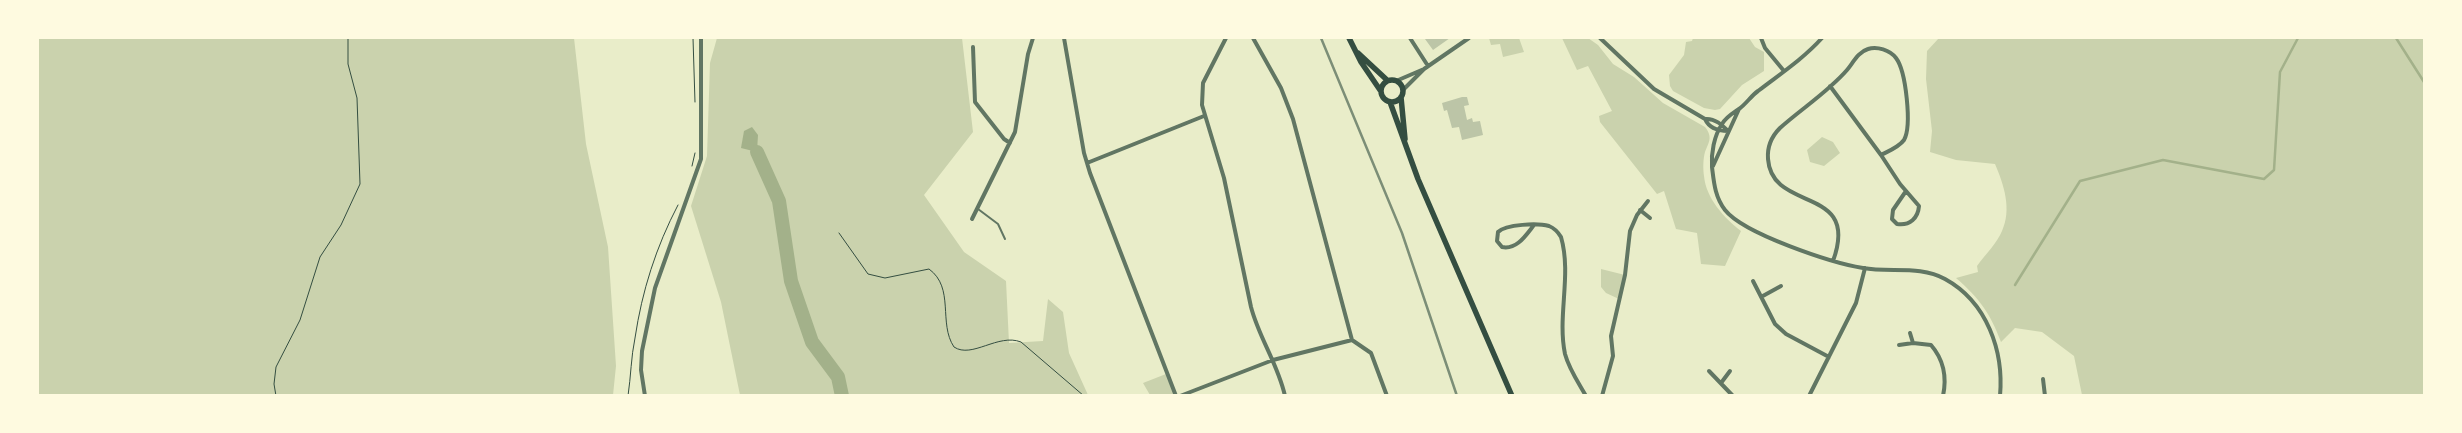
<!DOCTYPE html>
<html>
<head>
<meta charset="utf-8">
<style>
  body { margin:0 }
  #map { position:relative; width:2462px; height:433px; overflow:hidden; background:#e9edc9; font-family:Rubik,sans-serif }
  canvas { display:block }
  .frame { position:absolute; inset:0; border:39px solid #fefae0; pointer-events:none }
</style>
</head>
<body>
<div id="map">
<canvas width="2462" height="433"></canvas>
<div class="frame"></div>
</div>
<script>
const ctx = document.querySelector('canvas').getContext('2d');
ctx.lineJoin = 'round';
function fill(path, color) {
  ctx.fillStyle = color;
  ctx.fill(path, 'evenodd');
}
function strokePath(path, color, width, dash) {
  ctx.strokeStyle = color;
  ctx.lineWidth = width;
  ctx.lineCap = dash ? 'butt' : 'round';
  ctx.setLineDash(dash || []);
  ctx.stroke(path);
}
fill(new Path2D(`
  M38,38h536l12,106 22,103 8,119 -3,29h-575z
  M717,38h245l11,94 -49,63 40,57 42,29 3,62 34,-2 5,-42 15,13 6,41 19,42h-348l-19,-93 -30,-96 16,-50 3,-93z
  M1489,38h30l5,14 -21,5 -3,-13 -9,1z
  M1562,38h26l10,7 15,19 21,13 29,26 42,24c8,10 4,15 0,25 -2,7 -2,17 -1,24 2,22 20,42 37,55l-16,35 -24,-2 -4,-31 -21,-4 -12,-38 -7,3 -57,-72 -1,-6 13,-5 -24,-45 -11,4z
  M1693,38h56l6,9 9,5v19l-22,14 -22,24 -5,1 -11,-2 -31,-17 -3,-5 -1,-11 15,-20 2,-13 6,-1z
  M1939,38h485v357h-342l-8,-39 -32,-24 -27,-4 -14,14c-11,-29 -21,-43 -45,-64l22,-6 -1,-6c8,-11 20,-23 25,-35 10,-22 2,-46 -7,-67l-39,-4 -26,-8 2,-21 -6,-52 1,-28z
  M1822,137l11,5 7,11 -16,13 -14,-4 -3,-12z
  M1601,269l24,6 -6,24 -13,-6 -5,-6z
  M1166,374l10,21h-26l-7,-12z`), '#cad2ad');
fill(new Path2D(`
  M752,127l6,8 -1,17 -16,-4 3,-17z`), '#a3b18a');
strokePath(new Path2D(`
  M2396,38l28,44
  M2015,285l65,-104 83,-21 101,19 10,-9 6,-98 18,-34`), '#a3b18a', 2.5);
strokePath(new Path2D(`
  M757,152l22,49 12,80 21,61 26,35 4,19`), '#a3b18a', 14);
fill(new Path2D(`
  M1427,38h23l-17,12 -8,-11z
  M1462,97h5l2,8 -5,1 3,14 5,-2 1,4 7,-1 3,14 -21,5 -3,-13 -7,1 -5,-18 -3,1 -2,-8z`), '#bcc5a7');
strokePath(new Path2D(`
  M693,38l2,64
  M692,166l3,-13
  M839,233l29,41 17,4 44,-9c26,19 9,54 25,78 18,12 44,-14 67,-5l63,54
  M276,396l-2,-12 2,-17 24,-47 20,-63 21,-32 19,-41 -3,-86 -9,-34v-26
  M628,396c3,-20 3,-39 7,-58 7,-47 21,-91 43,-133`), '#344e41', 1);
strokePath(new Path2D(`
  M978,209l20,15 7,15`), '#617663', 2);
strokePath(new Path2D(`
  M1064,38l20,115 6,20 86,223
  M1226,38l-23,45 -1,22 22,73 27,129c8,31 27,57 34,89
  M1253,38l28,50 12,31 59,221 19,13 16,43
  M1410,38l18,28
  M1600,38l54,51 51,30c10,-1 17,6 23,12
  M1761,38l4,10 19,23
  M1822,38c-19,21 -42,36 -64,53 -7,5 -12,13 -19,18 -7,5 -12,7 -17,15 -8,12 -11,29 -10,43 2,16 3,30 13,43 19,24 107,53 138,58 27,5 57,-3 82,11 42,23 59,72 55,117
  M973,47l2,55 29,37 6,4
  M1396,81l28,-12 45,-31
  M1830,86l51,69
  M1403,90l21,-21
  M1705,119c4,9 14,12 23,12
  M1087,163l117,-47
  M1713,166l26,-57
  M1640,210l10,8
  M972,219l43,-87 13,-78 5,-16
  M1534,225c-8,10 -17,25 -32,22l-5,-6 1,-9c8,-8 40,-9 51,-6 5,2 9,6 12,11 11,38 -4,79 4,117 4,15 13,28 21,42
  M1833,261c28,-77 -61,-47 -65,-102 -1,-13 3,-22 12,-31 21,-19 48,-36 67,-58 6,-7 11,-18 21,-21 9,-3 22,1 28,9 10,13 16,68 8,82 -5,7 -15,11 -23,15l19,29 19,22c-1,12 -9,20 -22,18l-5,-5 1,-9 13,-19
  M1753,281l22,43 11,10 43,23
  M1761,297l20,-11
  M1910,333l3,10
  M1899,345l14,-2 18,2c13,15 16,32 12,51
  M1709,371l24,25
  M2043,379l2,17
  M1721,383l9,-12
  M645,396l-4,-26 1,-19 13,-63 46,-129v-121
  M1180,396l93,-36 79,-20
  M1602,396l11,-40 -2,-20 14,-61 5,-44 7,-16 11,-14
  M1809,396l47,-93 9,-35`), '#617663', 4);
strokePath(new Path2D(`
  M1349,38l12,24 19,28
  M1358,53l29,27
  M1381 91a11 11 0 1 1 22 0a11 11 0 1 1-22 0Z
  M1401,97l4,42
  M1390,102l28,77 94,217`), '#344e41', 5.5);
strokePath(new Path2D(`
  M1321,38l81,195 55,163`), '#7c8e77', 2.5);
</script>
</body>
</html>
